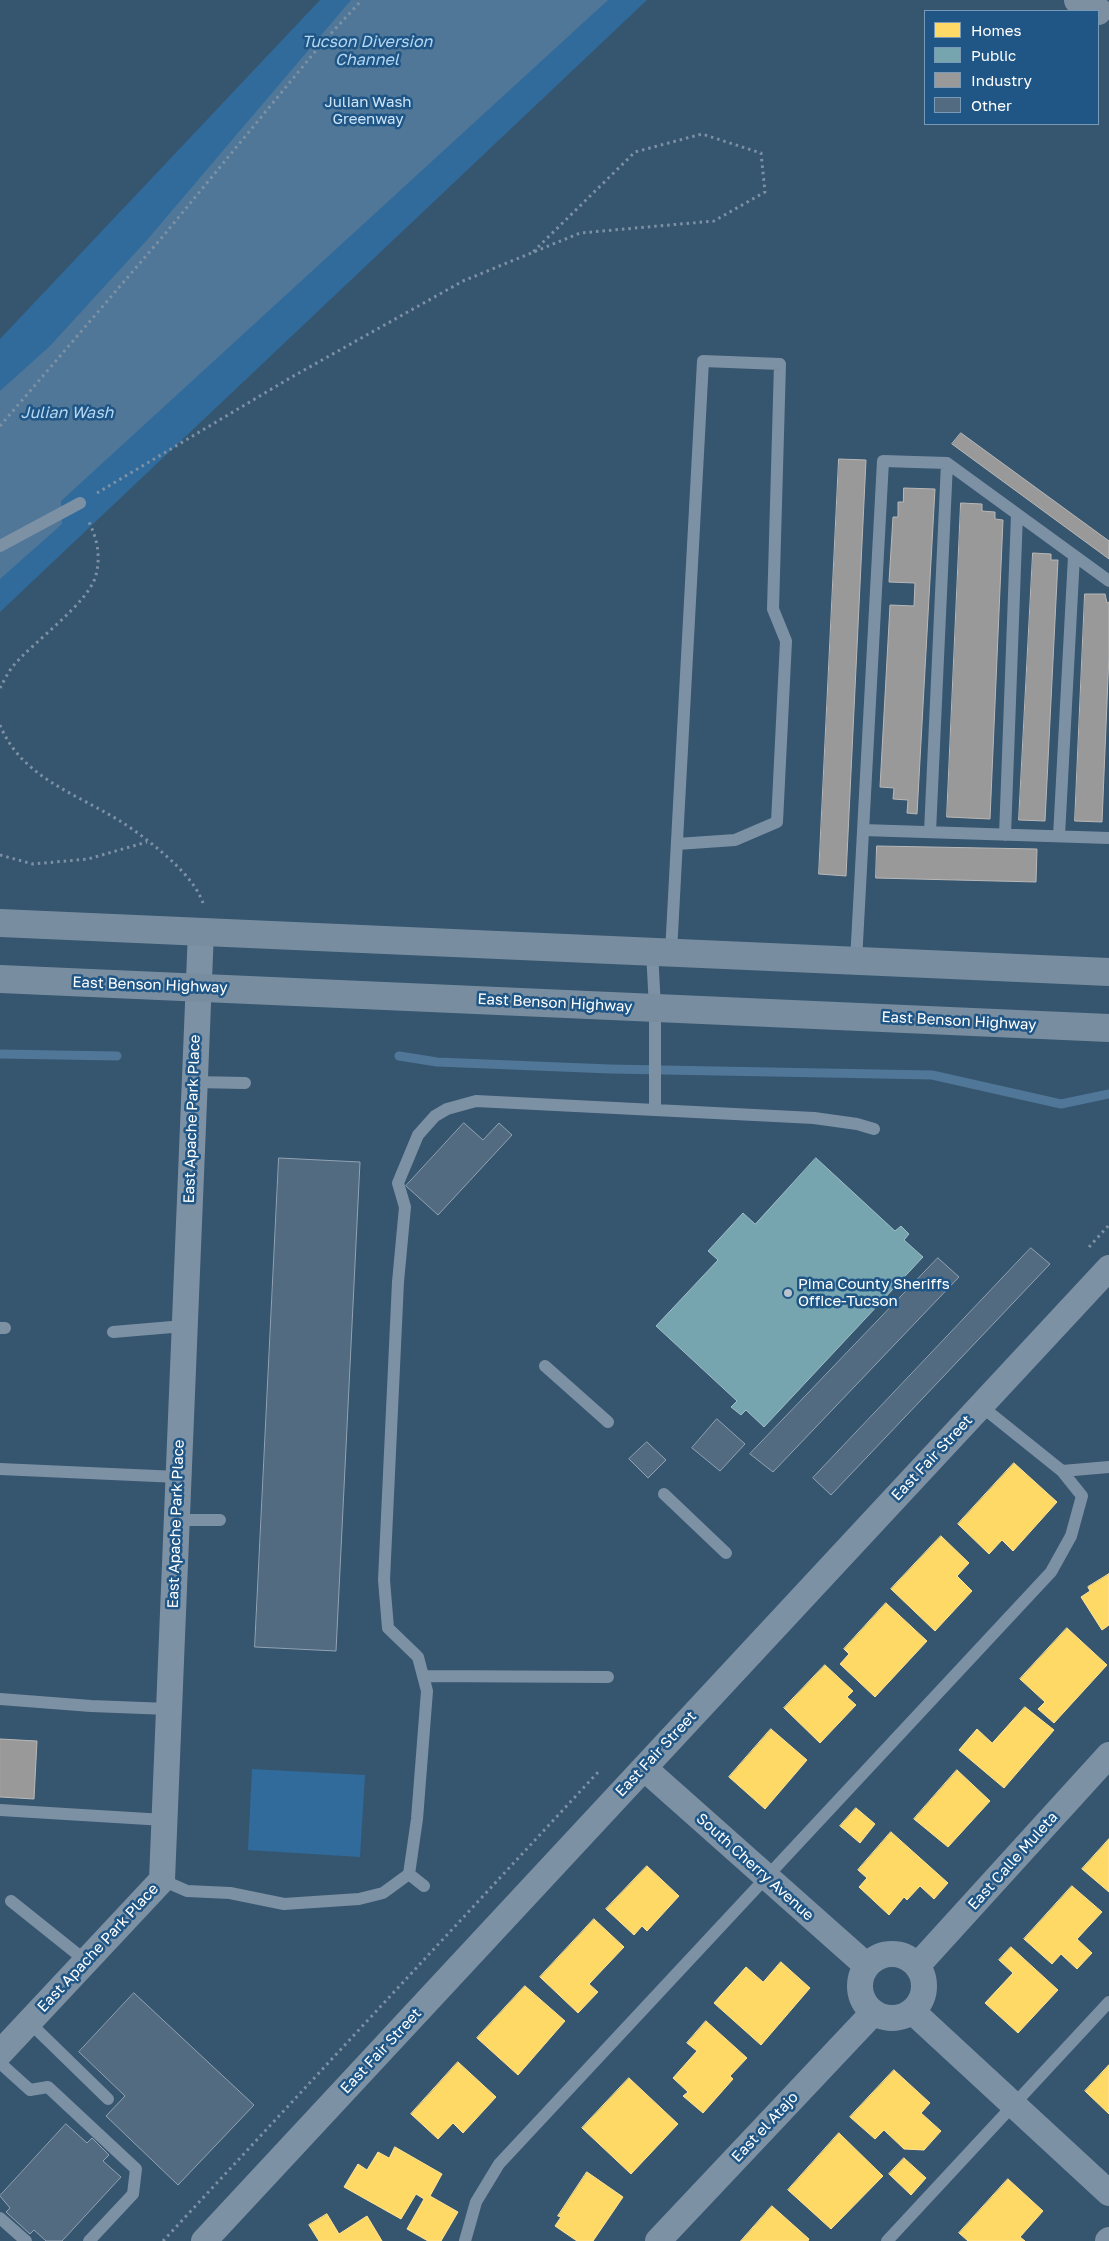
<!DOCTYPE html>
<html>
<head>
<meta charset="utf-8">
<style>
  body { margin:0 }
  #map { position:relative; width:1109px; height:2241px; overflow:hidden; background:#36556f; font-family:"Golos Text",sans-serif }
  canvas { display:block }
  .legend { position:absolute; left:924px; top:10px; width:175px; height:115px; box-sizing:border-box; background:#1f5686; border:1px solid #799ab6; margin:0; padding:6px 9px; list-style:none; font-size:15px; color:#fff }
  .legend li { display:flex; align-items:center; gap:10px; height:25px }
  .legend b { width:25px; border:1px solid #799ab6 }
</style>
</head>
<body>
<div id="map">
<canvas width="1109" height="2241"></canvas>
<ul class="legend">
<li><b style="height:14px;background:#ffd966"></b>Homes</li>
<li><b style="height:14px;background:#76a5af"></b>Public</li>
<li><b style="height:14px;background:#999"></b>Industry</li>
<li><b style="height:14px;background:#526b80"></b>Other</li>
</ul>
</div>
<script>
const ctx = document.querySelector('canvas').getContext('2d');
ctx.lineJoin = 'round';
function fill(path, color) {
  ctx.fillStyle = color;
  ctx.fill(path, 'evenodd');
}
function strokePath(path, color, width, dash) {
  ctx.strokeStyle = color;
  ctx.lineWidth = width;
  ctx.lineCap = dash ? 'butt' : 'round';
  ctx.setLineDash(dash || []);
  ctx.stroke(path);
}
function write(font, color, halo, rows, align = 'center') {
  ctx.font = font + ' "Golos Text",sans-serif';
  ctx.lineWidth = 5;
  ctx.setLineDash([]);
  ctx.textBaseline = 'middle';
  ctx.strokeStyle = halo;
  ctx.fillStyle = color;
  for (const [text, x, y, turn = 0] of rows) {
    ctx.save();
    ctx.translate(x, y);
    ctx.rotate((+turn || 0) * Math.PI / 180);
    ctx.textAlign = isNaN(turn) ? turn : align;
    if (halo) ctx.strokeText(text, 0, 0);
    ctx.fillText(text, 0, 0);
    ctx.restore();
  }
}
fill(new Path2D(`
  M320,0h327l-647,612v-273z
  M252,1769l113,6 -5,82 -112,-7z`), '#316b9b');
fill(new Path2D(`
  M351,0h257l-547,501 1,23 -62,55v-188l50,-45 97,-106z`), '#507798');
const homes = new Path2D(`
  M1014,1463l43,39 -44,49 -11,-11 -13,14 -31,-30z
  M941,1536l28,27 -12,13 15,15 -37,40 -44,-42z
  M1109,1574v51l-7,5 -21,-33 9,-6 -2,-4z
  M886,1603l41,38 -52,56 -35,-33 9,-10 -5,-5z
  M1067,1628l40,37 -53,58 -16,-14 7,-7 -25,-23z
  M825,1665l28,26 -6,6 9,8 -36,38 -36,-35z
  M1025,1707l29,23 -50,58 -45,-38 18,-21 15,14z
  M771,1729l36,31 -42,49 -36,-32z
  M957,1770l33,31 -42,46 -34,-28z
  M856,1808l19,16 -15,19 -20,-17z
  M891,1832l57,51 -14,16 -14,-13 -13,14 -3,-3 -15,18 -30,-28 8,-9 -9,-8z
  M1109,1839v53l-27,-23z
  M647,1866l32,30 -32,35 -5,-5 -8,9 -28,-26z
  M1072,1886l30,26 -25,27 15,14 -15,16 -16,-15 -9,10 -28,-25z
  M594,1919l30,28 -35,37 9,8 -20,21 -38,-36z
  M1011,1947l47,43 -40,43 -33,-30 28,-30 -14,-13z
  M781,1962l29,26 -49,57 -47,-42 32,-36 17,15z
  M525,1986l40,35 -47,54 -41,-37z
  M706,2021l41,37 -17,18 3,3 -30,34 -20,-17 5,-4 -15,-14 24,-27 -10,-8z
  M458,2062l38,35 -33,36 -10,-10 -15,16 -27,-25z
  M1109,2065v49l-24,-23z
  M894,2070l36,33 -9,10 20,18 -17,19 -20,-1 -20,-19 -9,9 -25,-22z
  M629,2078l49,46 -47,50 -49,-46z
  M839,2133l44,43 -52,53 -43,-39z
  M395,2147l47,27 -12,22 28,16 -17,29h-13l-21,-12 17,-30 -8,-5 -15,25 -57,-32 14,-23 9,6 11,-18 11,6z
  M904,2158l22,20 -15,17 -22,-21z
  M587,2172l36,25 -30,44h-16l-22,-15 6,-9 -3,-1z
  M1008,2179l35,32 -23,26 5,4h-57l-9,-8z
  M772,2206l37,33 -1,2h-67z
  M327,2214l12,20 28,-18 15,25h-63l-10,-16z`);
fill(homes, '#ffd966');
strokePath(homes, '#ffe494', 1);
const public = new Path2D(`
  M816,1158l79,73 6,-5 8,8 -5,6 19,17 -159,170 -18,-17 -5,5 -10,-8 6,-6 -81,-75 62,-66 -10,-9 35,-38 12,11z`);
fill(public, '#76a5af');
strokePath(public, '#9fc0c7', 1);
const industry = new Path2D(`
  M961,433l148,108v18l-157,-115z
  M839,459l27,1 -20,416 -27,-2z
  M904,488l31,1 -18,325 -10,-1 1,-13 -15,-1 1,-11 -14,-1 10,-182 24,1 1,-23 -26,-1 4,-65h5v-15h5z
  M961,503l21,1v7l13,1v7l8,1 -13,299 -43,-2z
  M1033,553l18,1v6h7l-13,261 -26,-1z
  M1085,594h20l2,9 2,-1v52l-7,168 -27,-1z
  M877,846l160,3 -1,33 -160,-4z
  M0,1739l37,2 -3,58 -34,-2z`);
fill(industry, '#999');
strokePath(industry, '#b8b8b8', 1);
strokePath(new Path2D(`
  M0,1054l117,2
  M399,1056l38,6 173,7 322,6 129,29 48,-10`), '#507798', 9);
const building = new Path2D(`
  M464,1123l19,17 16,-17 13,12 -74,80 -32,-29z
  M279,1158l81,4 -24,489 -81,-4z
  M1031,1248l19,16 -219,231 -18,-17z
  M938,1258l21,19 -186,195 -23,-18z
  M717,1419l28,25 -25,27 -28,-23z
  M647,1442l19,18 -18,18 -19,-19z
  M134,1993l120,112 -76,80 -72,-69 19,-20 -46,-44z
  M66,2124l21,19 5,-5 17,17 -6,6 18,16 -59,64h-16l-12,-11 -4,4 -24,-22 4,-4 -10,-12z`);
fill(building, '#526b80');
strokePath(building, '#91a3b3', 1);
strokePath(new Path2D(`
  M0,426l164,-191 159,-193 39,-42
  M97,493l193,-115 173,-97 117,-48 134,-12 51,-29 -4,-39 -59,-19 -67,18 -102,100
  M0,688c4,-7 8,-16 14,-23 19,-23 75,-62 82,-90 5,-20 1,-37 -8,-55
  M0,725c21,52 75,68 120,96 19,12 38,27 54,42 12,12 23,24 29,40
  M0,855l33,9 55,-5 59,-17
  M1089,1247l20,-22
  M163,2241l437,-471`), '#7d91a5', 3, [2.5, 4]);
strokePath(new Path2D(`
  M0,546l80,-43
  M863,830l246,8
  M930,832l17,-369
  M1005,835l12,-321
  M1059,836l15,-280
  M671,952l32,-591 77,3 -7,245 13,32 -9,181 -42,18 -58,4
  M856,961l27,-500 64,2 162,118
  M194,1082l51,1
  M655,1110l159,8 43,6 17,5
  M0,1328h5
  M113,1332l71,-6
  M545,1366l63,56
  M981,1406l81,65 47,-4
  M0,1469l178,8
  M664,1494l62,59
  M176,1520h44
  M423,1676l185,1
  M0,1699l91,7 78,3
  M0,1810l164,10
  M409,1874l15,12
  M162,1880l25,11 43,2 54,11 75,-5 24,-6 26,-19 8,-55 10,-128 -9,-34 -30,-29 -4,-48 14,-298 7,-75 -7,-24 20,-48 17,-19 12,-7 29,-8 179,9v-102l-3,-57
  M11,1901l75,60
  M29,2022l79,77
  M0,2063l30,27 18,-3 88,82 -3,25 -44,47
  M0,2218l26,23
  M465,2241l11,-39 23,-38 552,-592 20,-36 11,-40 -20,-25
  M887,2241l222,-239`), '#7d91a5', 12);
strokePath(new Path2D(`
  M644,1768l223,198
  M860 1986a32 32 0 1 1 64 0a32 32 0 1 1-64 0Z
  M917,1966l192,-211
  M912,2011l197,182
  M0,2053l162,-173 39,-949
  M204,2241l905,-973
  M658,2241l215,-228
  M1108,2241l1,-1`), '#7d91a5', 26);
strokePath(new Path2D(`
  M0,923l1109,49
  M0,979l1109,49`), '#788ea0', 28);
strokePath(new Path2D(`
  M1078,0l20,11`), '#7c90a2', 28);
for (const [x, y, r, color] of [
  [788,1293,5,"#b9c4cd"]
]) {
  const dot = new Path2D();
  dot.arc(x, y, r, 0, 2 * Math.PI);
  ctx.fillStyle = color;
  ctx.fill(dot);
  strokePath(dot, '#1f5686', 2);
}
write('15px', '#cde4f8', '#1f5686', [
  ["Julian Wash",368,102],
  ["Greenway",368,119]
]);
write('15px', '#fff', '#1f5686', [
  ["East Benson Highway",150,985,2],
  ["East Benson Highway",555,1003,3],
  ["East Benson Highway",959,1021,3],
  ["East Apache Park Place",192,1119,-88],
  ["East Fair Street",932,1458,-47],
  ["East Apache Park Place",176,1524,-88],
  ["East Fair Street",656,1754,-47],
  ["East Calle Muleta",1013,1861,-48],
  ["South Cherry Avenue",755,1867,42],
  ["East Apache Park Place",98,1948,-47],
  ["East Fair Street",381,2051,-47],
  ["East el Atajo",765,2127,-47]
]);
write('15px', '#fff', '#1f5686', [
  ["Pima County Sheriffs",798,1284],
  ["Office-Tucson",798,1301]
], 'left');
write('italic 16px', '#b4d6f1', '#1f5686', [
  ["Tucson Diversion",367,42],
  ["Channel",367,60],
  ["Julian Wash",67,413]
]);
</script>
</body>
</html>
